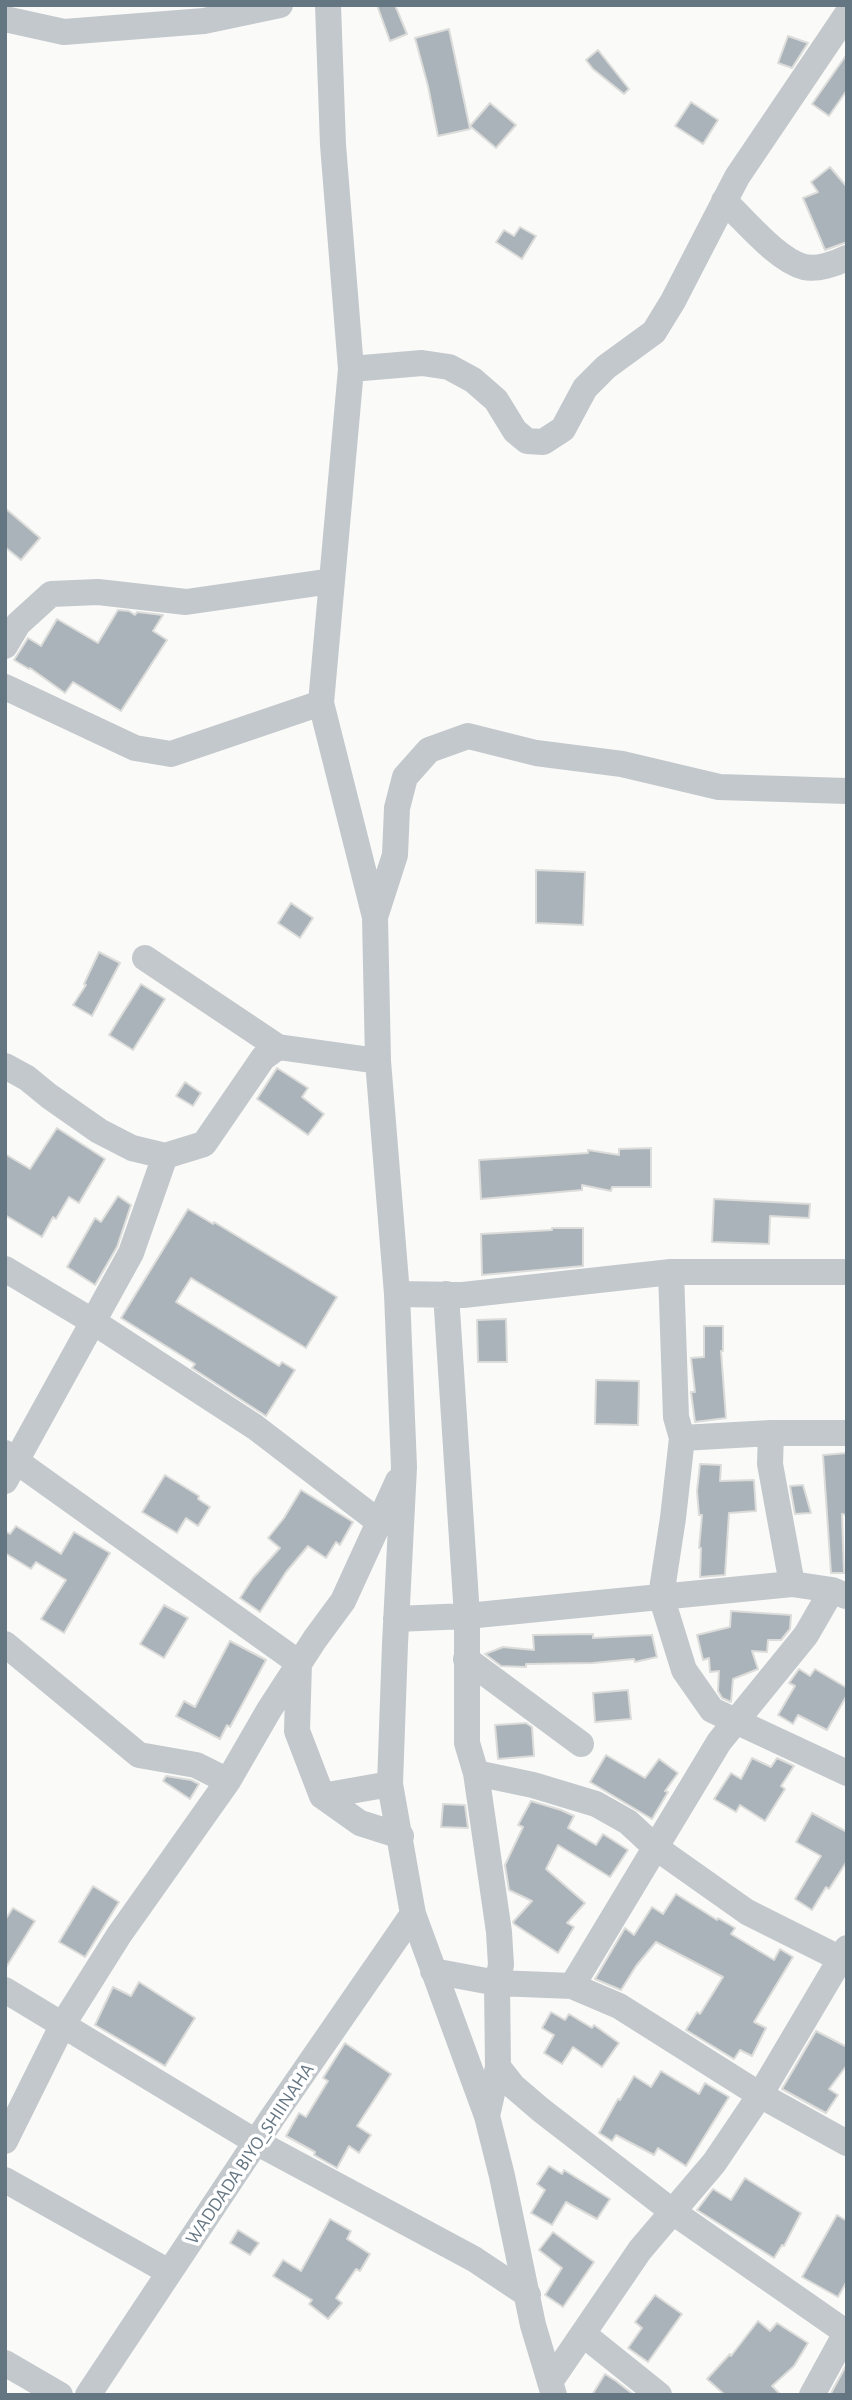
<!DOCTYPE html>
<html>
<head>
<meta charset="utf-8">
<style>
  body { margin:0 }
  #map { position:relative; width:852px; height:2400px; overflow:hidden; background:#fafaf8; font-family:"Alegreya Sans",sans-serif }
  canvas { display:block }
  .frame { position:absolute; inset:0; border:7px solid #657683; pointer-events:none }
</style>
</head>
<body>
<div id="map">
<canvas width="852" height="2400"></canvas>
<div class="frame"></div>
</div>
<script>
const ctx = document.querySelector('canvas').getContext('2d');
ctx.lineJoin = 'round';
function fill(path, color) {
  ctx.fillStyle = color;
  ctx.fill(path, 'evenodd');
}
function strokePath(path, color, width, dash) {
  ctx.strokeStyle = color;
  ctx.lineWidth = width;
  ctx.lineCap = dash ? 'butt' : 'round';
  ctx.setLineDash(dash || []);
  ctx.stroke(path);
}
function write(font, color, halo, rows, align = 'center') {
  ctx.font = font + ' "Alegreya Sans",sans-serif';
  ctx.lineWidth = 7;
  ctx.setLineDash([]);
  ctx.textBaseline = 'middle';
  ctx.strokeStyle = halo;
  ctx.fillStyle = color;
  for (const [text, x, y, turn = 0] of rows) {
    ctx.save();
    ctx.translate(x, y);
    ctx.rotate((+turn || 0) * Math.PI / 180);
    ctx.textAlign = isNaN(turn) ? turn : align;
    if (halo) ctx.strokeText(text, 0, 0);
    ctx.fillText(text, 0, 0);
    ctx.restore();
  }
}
const building = new Path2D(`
  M377,5h18l12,29 -17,7z
  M449,29l21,100 -32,7 -10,-50 -13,-48z
  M788,36l20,7 -16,25 -14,-5z
  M598,50l31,39 -5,5 -31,-25 -7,-9z
  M847,54v36l-18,26 -17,-12z
  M691,102l27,18 -15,24 -28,-18z
  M490,103l26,22 -20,23 -26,-22z
  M830,167l17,20v55l-22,8 -22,-52 15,-6 -7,-10z
  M520,227l16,9 -14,23 -26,-17 8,-12 10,6z
  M5,508l35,30 -19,22 -16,-13z
  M118,610l11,1 6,4 2,-3 26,3 -10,16 14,9 -46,71 -48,-29 -8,11 -35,-25 -1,1 -15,-9 14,-22 13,8 16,-27 41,24z
  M536,870l49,2 -2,53 -47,-2z
  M291,903l22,15 -13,20 -22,-15z
  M99,952l21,11 -28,53 -19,-11 13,-20 -2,-1z
  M141,984l24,15 -32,51 -24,-15z
  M277,1068l31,20 -6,9 22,17 -16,21 -51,-36z
  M185,1082l16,11 -8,13 -17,-10z
  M57,1128l48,31 -26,44 -10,-6 -13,22 -3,-2 -11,20 -37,-22v-61l25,15z
  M651,1148v39h-39l-1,4 -29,-6v5l-101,9 -2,-39 109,-7v-3l31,5v-6z
  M118,1196l13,9 -14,42 -22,38 -28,-18 28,-49 6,4z
  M714,1199l96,5 -1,14 -39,-2 -1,28 -57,-2z
  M188,1209l25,15 1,-2 123,75 -31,51 -115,-70 -15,24 103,64 3,-4 13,8 -29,46 -74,-48 3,-4 -74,-46z
  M552,1228h31v38l-101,9 -1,-41 71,-4z
  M506,1319l1,43h-29l-1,-42z
  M704,1326h19v25h-2l5,67 -31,4 -4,-30h4l-4,-34 13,-1z
  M596,1380l43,1 -1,44 -43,-1z
  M847,1453v62l-5,-1 2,59h-13l-8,-118z
  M700,1464l21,1 -1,16 34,-1 2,31 -27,2 -4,62 -25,2 1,-29h-2l3,-33h-3l-2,-24z
  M165,1475l34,21 -1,3 12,8 -12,19 -12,-8 -9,15 -35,-21z
  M803,1485l8,28 -16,1 -5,-28z
  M301,1490l52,32 -13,23 -4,-3 -10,16 -18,-12 -22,26 -26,40 -20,-14 13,-20 27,-30 -12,-10 16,-20z
  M16,1526l45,28 13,-22 36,21 -46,80 -23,-14 25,-39 -30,-18 -5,7 -26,-16v-22l5,3z
  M164,1605l24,13 -24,40 -24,-14z
  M731,1611l60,4 -1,14 -9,11h-13l-1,12 -15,-1 6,18 -25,10 -2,23 -9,-4 -4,-7 1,-20 -9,1 -1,-14 -6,2 -6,-25 33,-8z
  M593,1634v4l59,-3 5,22 -22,5 -1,-3 -41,4 -67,1v3l-25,-1 -16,-12 18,-7 31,3 -1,-15z
  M230,1641l36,19 -36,67 -3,-2 -7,14 -44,-23 8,-15 11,6z
  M799,1669l11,7 5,-7 32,19v7l-20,35 -29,-15 -5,9 -15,-9 17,-29 -6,-3z
  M628,1690l3,29 -36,3 -2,-29z
  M526,1723l6,4 2,29 -36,3 -3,-34z
  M606,1755l39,23 14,-19 19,14 -13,18 3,1 -16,27 -62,-37z
  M752,1758l19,9 6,-9 17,8 -13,20 4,3 -20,32 -25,-16 -4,7 -22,-13 17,-26 10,6z
  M166,1776l25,4 8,4 -9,15 -27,-18z
  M531,1801l30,9 13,6 -6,12 28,17 7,-11 25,16 -18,27 -52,-32 -12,24 39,34 -18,20 7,4 -16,26 -44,-29 -1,-2 19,-21 -23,-11 -4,-25 18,-38 -5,-2z
  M443,1804l22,1 3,23 -27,-1z
  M812,1813l35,19v29l-18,28 -3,-2 -14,23 -17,-11 26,-43 -25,-14z
  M93,1886l26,16 -34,55 -26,-15z
  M676,1894l41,26 1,-2 17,10 -4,6 43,26 6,-11 13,8 -39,65 12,6 -14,28 -12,-6 -6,9 -48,-29 11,-18 3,2 23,-37 -67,-35 -20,24 -15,24 -26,-11 30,-51 9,7 18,-28 11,7z
  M13,1908l22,13 -30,48v-49z
  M139,1982l56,36 -30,48 -70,-41 18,-38 18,9z
  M551,2012l14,8 4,-6 23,14 2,-3 25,18 -17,24 -29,-20 -11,17 -18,-11 10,-18 -12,-7z
  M816,2031l31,16v18l-18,24 9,6 -12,18 -44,-24z
  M345,2043l46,31 -34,52 14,9 -12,18 -10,-7 -12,22 -23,-13 1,-3 -29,-16 13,-23 7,4 22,-36 -5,-3z
  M661,2071l38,23 6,-11 24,14 -43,69 -28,-18 -4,7 -38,-20 -4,6 -13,-8 19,-34 2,1 14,-24 17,11z
  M549,2166l13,8 2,-4 46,29 -13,20 -31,-17 -14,23 -21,-12 14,-23 -8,-6z
  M745,2178l56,35 -17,33 -2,-1 -8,13 -77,-48 16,-21 18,11z
  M837,2215l10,6v60l-9,16 -36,-20z
  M330,2219l21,12 -4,8 23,15 -10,17 -4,-2 -20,29 6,5 -14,16 -19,-15 3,-4 -39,-24 10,-16 18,11z
  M238,2230l21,13 -9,12 -20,-12z
  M553,2232l41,30 -31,45 -18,-12 17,-27 -23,-18z
  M655,2295l27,19 -34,48 -20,-14 14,-20 -7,-6z
  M758,2321l12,10 7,-8 31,20 -14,23 -22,20 9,9h-56l-18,-16 23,-25 1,2z
  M847,2364v31h-17z
  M605,2374l11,7 18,14h-42z`);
fill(building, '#aab3b9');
strokePath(building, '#dcdcda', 2);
strokePath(new Path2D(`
  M328,5l5,140 18,224 -30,334 54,214 3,144 19,233 7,173 -9,177 -5,140 23,130 74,202 15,60 31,149 21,70
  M5,19l59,13 140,-11 76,-16
  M724,201c21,19 53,59 80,66 13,3 31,-3 43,-9
  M351,369l71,-6 27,4 24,13 23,20 19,31 12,10 16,1 20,-13 22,-41 21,-21 48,-35 19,-31 64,-124 110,-163
  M5,646l13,-22 33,-30 47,-2 88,10 146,-21
  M5,687l130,61 36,6 150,-51
  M375,917l20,-62 2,-47 8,-31 24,-27 39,-14 68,17 86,11 97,23 128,4
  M145,958l133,89
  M5,1066l22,12 22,18 50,35 33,17 33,8 39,-12 59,-86 15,-11 100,14
  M5,1269l87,52 163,106 124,95
  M671,1272h176
  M397,1294l66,1 208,-23 5,145 6,21 -9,80 -12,78 23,74 28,40 135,63
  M446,1294l21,322v127l9,30 23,159 2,33 -4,18 1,84 -11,49
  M771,1433l-1,31 22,120
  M682,1438l89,-5h76
  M5,1453l294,210 -2,68 25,65 38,27 41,13
  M5,1481l126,-228 34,-97
  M396,1619l71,-3 325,-32 40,6 14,6
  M5,1644l134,111 57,10 32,16
  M466,1659l115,85
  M476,1773l57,12 63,19 32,18 27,25 92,65 100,50
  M322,1796l68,-12
  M433,1971l64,12 75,3 47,20 141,89 87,48
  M572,1986l147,-244 87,-107 26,-45
  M5,1990l251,152 218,117 54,36
  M498,2067l15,19 28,24 132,102 174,121
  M5,2141l58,-117 56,-89 109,-154 41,-71 46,-71 28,-38 55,-120
  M5,2180l164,92
  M583,2334l76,61
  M5,2363l55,32
  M550,2382l90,-132 74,-87 46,-68 87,-147
  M88,2395l184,-277 141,-204
  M812,2395l34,-62`), '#c3c8cc', 26);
write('19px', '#657683', '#fff', [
  ["WADDADA BIYO_SHIINAHA",250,2154,-56]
]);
</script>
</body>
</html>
